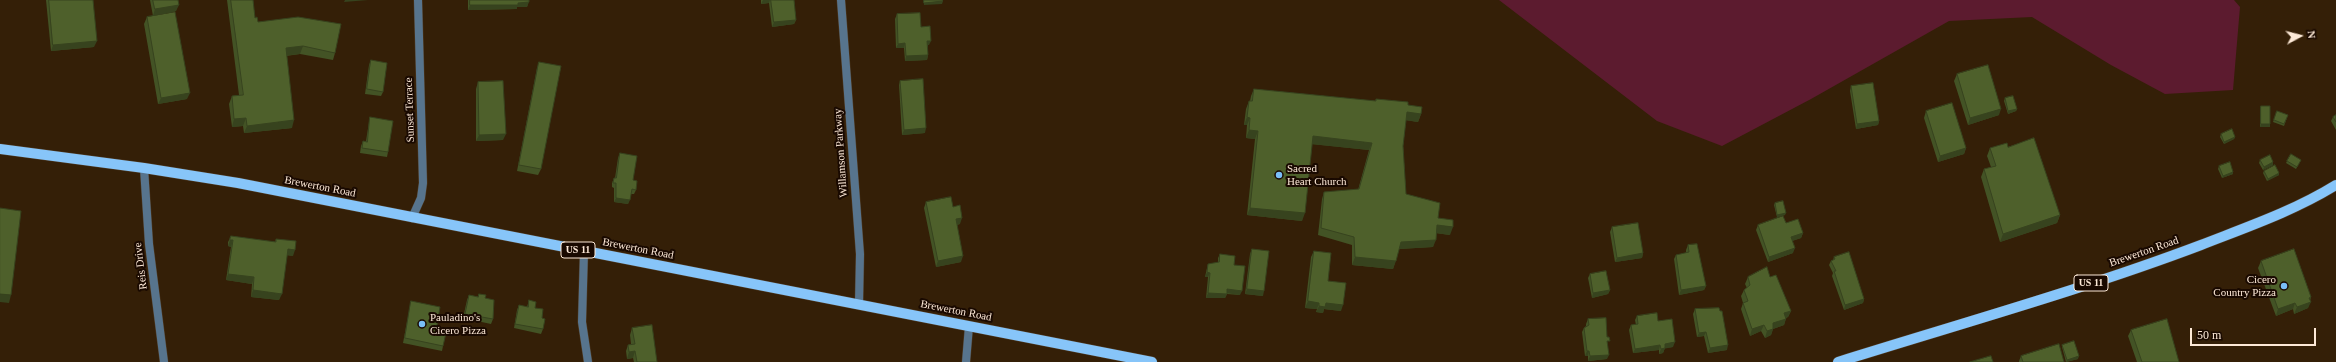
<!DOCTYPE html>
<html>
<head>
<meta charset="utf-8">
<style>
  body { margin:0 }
  #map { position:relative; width:2336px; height:362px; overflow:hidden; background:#341f07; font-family:"Times New Roman",serif }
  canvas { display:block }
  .north { position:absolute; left:2280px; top:16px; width:40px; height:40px; -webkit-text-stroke:3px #190900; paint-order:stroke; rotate:83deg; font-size:11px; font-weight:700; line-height:16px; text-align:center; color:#fde9d7 }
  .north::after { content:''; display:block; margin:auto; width:14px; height:18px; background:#fde9d7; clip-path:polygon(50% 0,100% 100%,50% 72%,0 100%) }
  .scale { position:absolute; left:2190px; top:328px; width:126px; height:18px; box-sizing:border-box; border:2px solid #fde9d7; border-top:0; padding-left:5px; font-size:12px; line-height:14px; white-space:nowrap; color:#fde9d7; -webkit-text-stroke:3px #190900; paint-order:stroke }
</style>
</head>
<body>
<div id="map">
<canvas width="2336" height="362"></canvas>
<div class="north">N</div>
<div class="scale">50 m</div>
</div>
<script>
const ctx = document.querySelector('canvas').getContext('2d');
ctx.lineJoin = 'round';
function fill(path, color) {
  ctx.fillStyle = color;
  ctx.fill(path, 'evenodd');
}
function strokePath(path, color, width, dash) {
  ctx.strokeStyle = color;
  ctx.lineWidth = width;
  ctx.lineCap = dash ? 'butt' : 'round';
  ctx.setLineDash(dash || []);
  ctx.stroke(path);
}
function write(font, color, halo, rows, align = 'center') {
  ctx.font = font + ' "Times New Roman",serif';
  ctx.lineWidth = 4;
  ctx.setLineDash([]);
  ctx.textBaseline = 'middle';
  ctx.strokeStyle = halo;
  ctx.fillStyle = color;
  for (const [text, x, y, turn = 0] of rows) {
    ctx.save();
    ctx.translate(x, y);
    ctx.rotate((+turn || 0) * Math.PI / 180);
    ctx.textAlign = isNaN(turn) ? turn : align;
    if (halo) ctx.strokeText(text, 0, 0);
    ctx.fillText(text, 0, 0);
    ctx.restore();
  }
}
fill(new Path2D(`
  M1499,0h735l6,7 -7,83 -68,4 -54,-29 -79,-48 -83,4 -138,78 -89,47 -65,-25z`), '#5c1b2f');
const minor = new Path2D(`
  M841,0l19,254 -1,50
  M144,168l5,76 15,118
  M412,218l9,-20 2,-15 -5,-183
  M584,251l-2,71 6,40
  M966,362l3,-36`);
const primary = new Path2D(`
  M0,149l144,19 94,15 914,179
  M1838,362c121,-38 244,-72 363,-117 46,-18 93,-34 135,-60`);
strokePath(minor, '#503b24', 9);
strokePath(primary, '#503b24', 11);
strokePath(minor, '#57748d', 8);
strokePath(primary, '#87c5f9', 10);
fill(new Path2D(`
  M46,0h47l1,47 -43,4z
  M150,0h28l-2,11 -23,5z
  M227,0h26l2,18 3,4 77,31 -2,7 -33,-6 -14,2 6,72 -48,5 -1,-7 -11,1 -3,-23 3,-8 7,-1z
  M468,0h61l-2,7h-10v2l-49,1z
  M761,0h33l2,20 -2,4 -22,3 -3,-24 -8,1z
  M897,14l24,13 8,18h-1v10l-1,5 -22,1 -1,-13h-8l-1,-29z
  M147,17l40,82 -29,5 -14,-80z
  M371,60l12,32 -2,4 -16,-2 4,-29z
  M539,62l2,107 -3,6 -21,-4 20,-103z
  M1957,74l42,41 -31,10 -14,-44z
  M900,81l25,52 -23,2 -3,-50z
  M478,82l25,58 -27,1v-52z
  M1851,86l28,35 -1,4 -22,4 -6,-38z
  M1254,89l121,12 1,-2 32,6 13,9 -3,8 -12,-2 -3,26 3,48 32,24 12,17 -14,-2 -3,14 -34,2 -6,20 -41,-4v-20l-34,-10 4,-36 2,-7 34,-2 11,-40 -57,-6 -10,77 -55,-6 8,-76 -9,-1 1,-13h-3l2,-16 3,-8h1l1,-5z
  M2005,98l12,11 -1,2 -8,3 -4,-13z
  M2261,106l9,18v3h-10v-19z
  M1926,111l40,37 -2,6 -26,8 -14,-44z
  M2277,111l11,4 -4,11 -11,-4z
  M2336,115v15l-5,-9 2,-4z
  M370,117l18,35 -1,5 -27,-4 1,-7 2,-5h3l3,-19z
  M2221,134l14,3 -1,2 -10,5 -4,-7z
  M2008,147l52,68 -3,8 -57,19 -19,-65 3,-8 7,-2 -4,-11 3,-8z
  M620,153l13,27 3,10 -2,4h-3l-3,10 -14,-2v-14l-2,-1v-4l2,-5h1l3,-20z
  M2260,160l13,2v3l-10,5 -4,-7z
  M2301,160l-5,9 -10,-6 1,-2z
  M2219,166l14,8 -11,4 -4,-9z
  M2264,171l15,2v2l-12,6 -4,-8z
  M926,202l27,5 7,17 -3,1 4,37 -25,5 -12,-59z
  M1775,203l10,12 -8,2 -3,-12z
  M1786,223l17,10 -2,5 -9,3 1,12 -25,9 -12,-32 2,-5z
  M1612,227l31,26 -1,5 -27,4 -5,-30z
  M231,236l44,6 1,-3 17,17 -6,-1 -8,45 -28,-3 1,-13 -26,-4 5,-33 -3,-1v-4z
  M1688,245l18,41 -2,4 -25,5 -5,-36 2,-4 10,-2v-3z
  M1252,249l11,47 -18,-2 5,-40z
  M1314,251l14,30 13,30 -17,-2 -1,4 -7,-1 1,-3 -12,-1 6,-51z
  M1220,254l14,11 6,30 -13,-1 -2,4h-19l2,-21h-3l2,-9 1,-4 10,-1v-5z
  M1834,257l30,42 -1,4 -19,7 -12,-34 1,-3 -4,-8 2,-4 2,-1z
  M2261,261l50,36 -3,11 -14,6 -1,-5 -17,7 -18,-48z
  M1590,274l20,16 -2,4 -16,4 -4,-20z
  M1748,277h22l21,34 -3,6 -2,1 -2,7 -11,4 -2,6 -6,3 -4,-7 -11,5 -9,-27 2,-6 -2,-7 3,-6 3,-2 -2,-4z
  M469,295l16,3 8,21 -2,5 -28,-6 4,-18z
  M529,300l13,18 1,11 -2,5 -27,-6 3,-18 2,-5 8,2z
  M411,301l25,30 7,15 -1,5 -39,-8 7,-37z
  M1695,309l32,41 -19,3 -4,-17 -7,1 -4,-23z
  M1637,316l21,5 15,26 -8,1 -2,5 -4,1v-4l-26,3 -4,-23 2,-5h5l-1,-5z
  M1588,319l20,27 -1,13 -19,2v-5h-3l-3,-24 2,-4 2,-2v-2z
  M632,328l25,34h-23l-1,-4 -6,1 -1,-8 2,-6 3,-1 -1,-9z
  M2131,330l48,32h-42l-9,-26z
  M2062,345l16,14 -12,3 -4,-15z
  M2021,356l43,6h-45v-1z`), '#435325');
fill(new Path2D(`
  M345,0h23l-24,2z
  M763,0h7l-1,3 -8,1z
  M943,1l-1,3 -18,1v-2z
  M529,2l-2,5h-10v2l-49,1 2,-5z
  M179,5l-3,6 -23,5 2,-7z
  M796,20l-2,4 -22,3 2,-5z
  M97,41l-3,6 -43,4 2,-6z
  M927,41h4l-2,4h-3z
  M905,43l-1,5h-8l2,-4z
  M303,46l-3,8 -17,2 3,-8z
  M928,55l-1,5 -22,1 1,-5z
  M190,93l-3,6 -29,5 3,-6z
  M2001,109l-2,6 -31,10 2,-7z
  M2017,109l-1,2 -8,3v-3z
  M1407,112l14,2 -3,8 -14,-2z
  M1247,117l3,1 -3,7h-3z
  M246,118l-3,8 -11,1 2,-8z
  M294,120l-2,8 -48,5 3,-7z
  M1879,121l-1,4 -22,4 1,-5z
  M2261,124h9v3h-10z
  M926,128l-1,5 -23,2 2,-5z
  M1249,130l9,1 -3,8 -9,-1z
  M506,134l-3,6 -27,1 3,-6z
  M1313,136l59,7 -3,7 -59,-6z
  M2235,137l-1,2 -10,5v-2z
  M1966,148l-2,6 -26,8 2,-6z
  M2273,162v3l-10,5 1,-3z
  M2233,172v2l-11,4 1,-2z
  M2279,173v2l-12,6 1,-2z
  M616,198l14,2 -2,4 -14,-2z
  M1250,208l55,5 -3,8 -55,-6z
  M1786,213l-1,2 -8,2v-2z
  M2060,215l-3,8 -57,19 3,-8z
  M962,218l-2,6 -7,1 3,-6z
  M1437,225l16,2 -3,8 -15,-2z
  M1803,233l-2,5 -12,4 2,-5z
  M230,240h3l-2,7 -3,-1z
  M1436,240l-3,7 -34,2 2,-7z
  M1795,248l-2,5 -25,9 1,-5z
  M288,249l7,1 -2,6 -7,-1z
  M1643,253l-1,5 -27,4 2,-4z
  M963,256l-2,6 -25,5 2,-6z
  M1355,257l41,4 -3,8 -41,-4z
  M1207,272l3,1 -2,4h-3z
  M228,274l26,3 -2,7 -26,-4z
  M1706,286l-2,4 -25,5 2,-5z
  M1227,289l15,2 -2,4 -14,-2z
  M1247,289l17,2 -1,5 -18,-2z
  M253,290l29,4 -3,6 -28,-3z
  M1610,290l-2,4 -16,4 1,-5z
  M1208,293l19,1 -2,4h-19z
  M0,294l11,1 -2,8 -9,-1z
  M2311,297l-2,6 2,-1 -3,6 -14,6 3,-7z
  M1864,299l-1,4 -19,7 1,-5z
  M1308,301l11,2 -2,6 -12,-1z
  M1326,303l17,2 -2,6 -17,-2 -1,4 -7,-1 3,-6z
  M2295,303l-2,6 -17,7 2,-7z
  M1791,311l-3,6 -6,2 2,-6z
  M1786,319l-2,6 -14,5 3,-7z
  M1764,325l-3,6 -11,5 2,-7z
  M1773,329l-2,6 -6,3 2,-7z
  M1706,332l-2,4 -7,1 2,-4z
  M1675,342l-2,5 -10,2 2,-5z
  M1660,345l-1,5 -26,3 2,-4z
  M1728,345l-1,5 -19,3 2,-5z
  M1665,348l-2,5 -4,1 2,-5z
  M635,351l-2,7 -6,1 2,-7z
  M1587,351h2l-1,5h-3z
  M1609,355l-2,4 -19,2 2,-5z
  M2079,356l-1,3 -12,3 1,-2z`), '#37431e');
const building = new Path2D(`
  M49,0h44l4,41 -44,4z
  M153,0h25l1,5 -24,4z
  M231,0h22l2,18 2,-1 1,5 40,-5 43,7 -6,29 -32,-7 -17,2 8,72 -47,6 -1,-8 -12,1 -2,-23 11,-1z
  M470,0h59v2l-11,1v2h-48z
  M771,0h23l2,20 -22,2z
  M924,0h18l1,1 -19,2z
  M175,12l15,81 -29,5 -14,-81z
  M920,13l1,14 9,-1 1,15h-4l1,14 -22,1 -1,-13 -7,1 -1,-30z
  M371,60l16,3 -4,29 -16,-3z
  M539,62l22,4 -20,103 -22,-4z
  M1988,65l13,44 -31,9 -13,-44z
  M923,79l3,49 -22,2 -4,-49z
  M503,81l3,53 -27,1 -1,-53z
  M1873,83l6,38 -22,3 -6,-38z
  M1254,89l122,12v-2l32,3v3l14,2 -1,7 -14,-2 -4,34 3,48 34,9 -2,15 15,2v7l-16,-2 -1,15 -35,2 -5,19 -41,-4 -1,-20 -33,-9 3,-36 35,-3 13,-46 -59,-7 -8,77 -55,-5 8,-77 -9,-1 1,-12 -3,-1 2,-16h3z
  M2013,96l4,13 -9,2 -3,-13z
  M1952,103l14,45 -26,8 -14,-45z
  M2261,106h9v18h-9z
  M2277,111l11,4 -4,9 -10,-4z
  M2336,115v7l-3,-5z
  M370,117l23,4 -5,31 -26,-4 1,-7 4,1z
  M2232,129l3,8 -11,5 -3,-8z
  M2034,138l26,77 -57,19 -19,-65 12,-3 -6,-18 17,-5 1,4z
  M620,153l17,3 -4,24 4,1 -1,9 -4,-1 -2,11 -14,-2v-15h-3l1,-5h2z
  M2291,154l10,6 -4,7 -10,-6z
  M2270,155l3,7 -9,5 -4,-7z
  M2230,162l3,10 -10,4 -4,-10z
  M2275,165l4,8 -11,6 -4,-8z
  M951,197l2,10 7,-2 2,13 -6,1 7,37 -25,5 -12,-59z
  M1783,201l3,12 -9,2 -2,-12z
  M0,208l21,3 -10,84 -11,-1z
  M1783,216l3,7 12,-4 5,14 -12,4 4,11 -26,9 -11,-32z
  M1638,223l5,30 -26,5 -5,-31z
  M231,236l45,6v-3l20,2 -1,9 -7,-1 -6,45 -29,-4 1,-13 -26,-3 5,-34h-3z
  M1697,244l9,42 -25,4 -5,-35 13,-3 -1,-7z
  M1252,249l17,2 -5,40 -17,-2z
  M2294,249l17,48 -2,1 2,4 -14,5 -2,-4 -17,6 -17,-48z
  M1314,251l17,2 -3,28 18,2 -3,22 -17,-2 -1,4 -6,-1v-3l-11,-2z
  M1849,252l15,47 -19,6 -11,-34h2l-5,-10 4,-2 -1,-2z
  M1220,254l15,2 -1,9 11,1 -3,25 -15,-2v5l-19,-1 2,-20 -3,-1 1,-8 11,-2z
  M1767,267l3,10 6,-2 15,36 -7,2 2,6 -13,4v6l-6,2 -3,-6 -12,4 -9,-26 5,-2 -4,-11 6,-5 -2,-8z
  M1606,271l4,19 -17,3 -3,-19z
  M479,294l7,1 -1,3 9,2 -1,19 -28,-5 4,-19 9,2z
  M529,300l7,2 -1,6 8,1 -1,9 3,1 -2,10 -28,-5 4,-19 9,2z
  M411,301l29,6 -4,24 10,2 -3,13 -38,-8z
  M1719,308l1,3h2l6,34 -18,3 -4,-16 -7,1 -4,-24z
  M1657,313l1,8 14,-2 3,23 -10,2v4l-4,1 -1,-4 -25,4 -4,-24 7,-1 -1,-8z
  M1606,318l1,19h2l1,4h-3l2,14 -19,1 -1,-5h-2l-3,-23 5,-3 -1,-6z
  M2167,319l12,43h-37l-11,-32z
  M652,325l5,37h-20l-2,-11 -6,1 -1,-7 7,-1 -3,-16z
  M2074,341l5,15 -12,4 -5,-15z
  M2059,344l5,18h-41l-2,-6z
  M1991,356l2,6h-23z`);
fill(building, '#4e602b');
strokePath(building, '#37431e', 1);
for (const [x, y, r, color] of [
  [1279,175,4,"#7abff8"],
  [2284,286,4,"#7abff8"],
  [422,324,4,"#7abff8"]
]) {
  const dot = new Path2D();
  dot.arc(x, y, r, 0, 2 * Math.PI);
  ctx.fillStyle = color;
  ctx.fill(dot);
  strokePath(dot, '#190900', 1.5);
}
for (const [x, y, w] of [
  [578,250,34],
  [2091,283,34]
]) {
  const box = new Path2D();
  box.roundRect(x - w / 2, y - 8, w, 16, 3);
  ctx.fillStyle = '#190900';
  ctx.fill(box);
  strokePath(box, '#fde9d7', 1);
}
write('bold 10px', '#fde9d7', null, [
  ["US 11",578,250],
  ["US 11",2091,283]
]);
write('11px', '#fde9d7', '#190900', [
  ["Sunset Terrace",410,110,-92],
  ["Willamson Parkway",841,153,-94],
  ["Brewerton Road",320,187,11],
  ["Brewerton Road",638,249,11],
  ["Brewerton Road",2144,252,-19],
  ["Reis Drive",141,266,-97],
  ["Brewerton Road",956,311,11]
]);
write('11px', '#fde9d7', '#190900', [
  ["Sacred",1287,169],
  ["Heart Church",1287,182],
  ["Cicero",2276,280,"right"],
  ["Country Pizza",2276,293,"right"],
  ["Pauladino's",430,318],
  ["Cicero Pizza",430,331]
], 'left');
</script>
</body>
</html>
